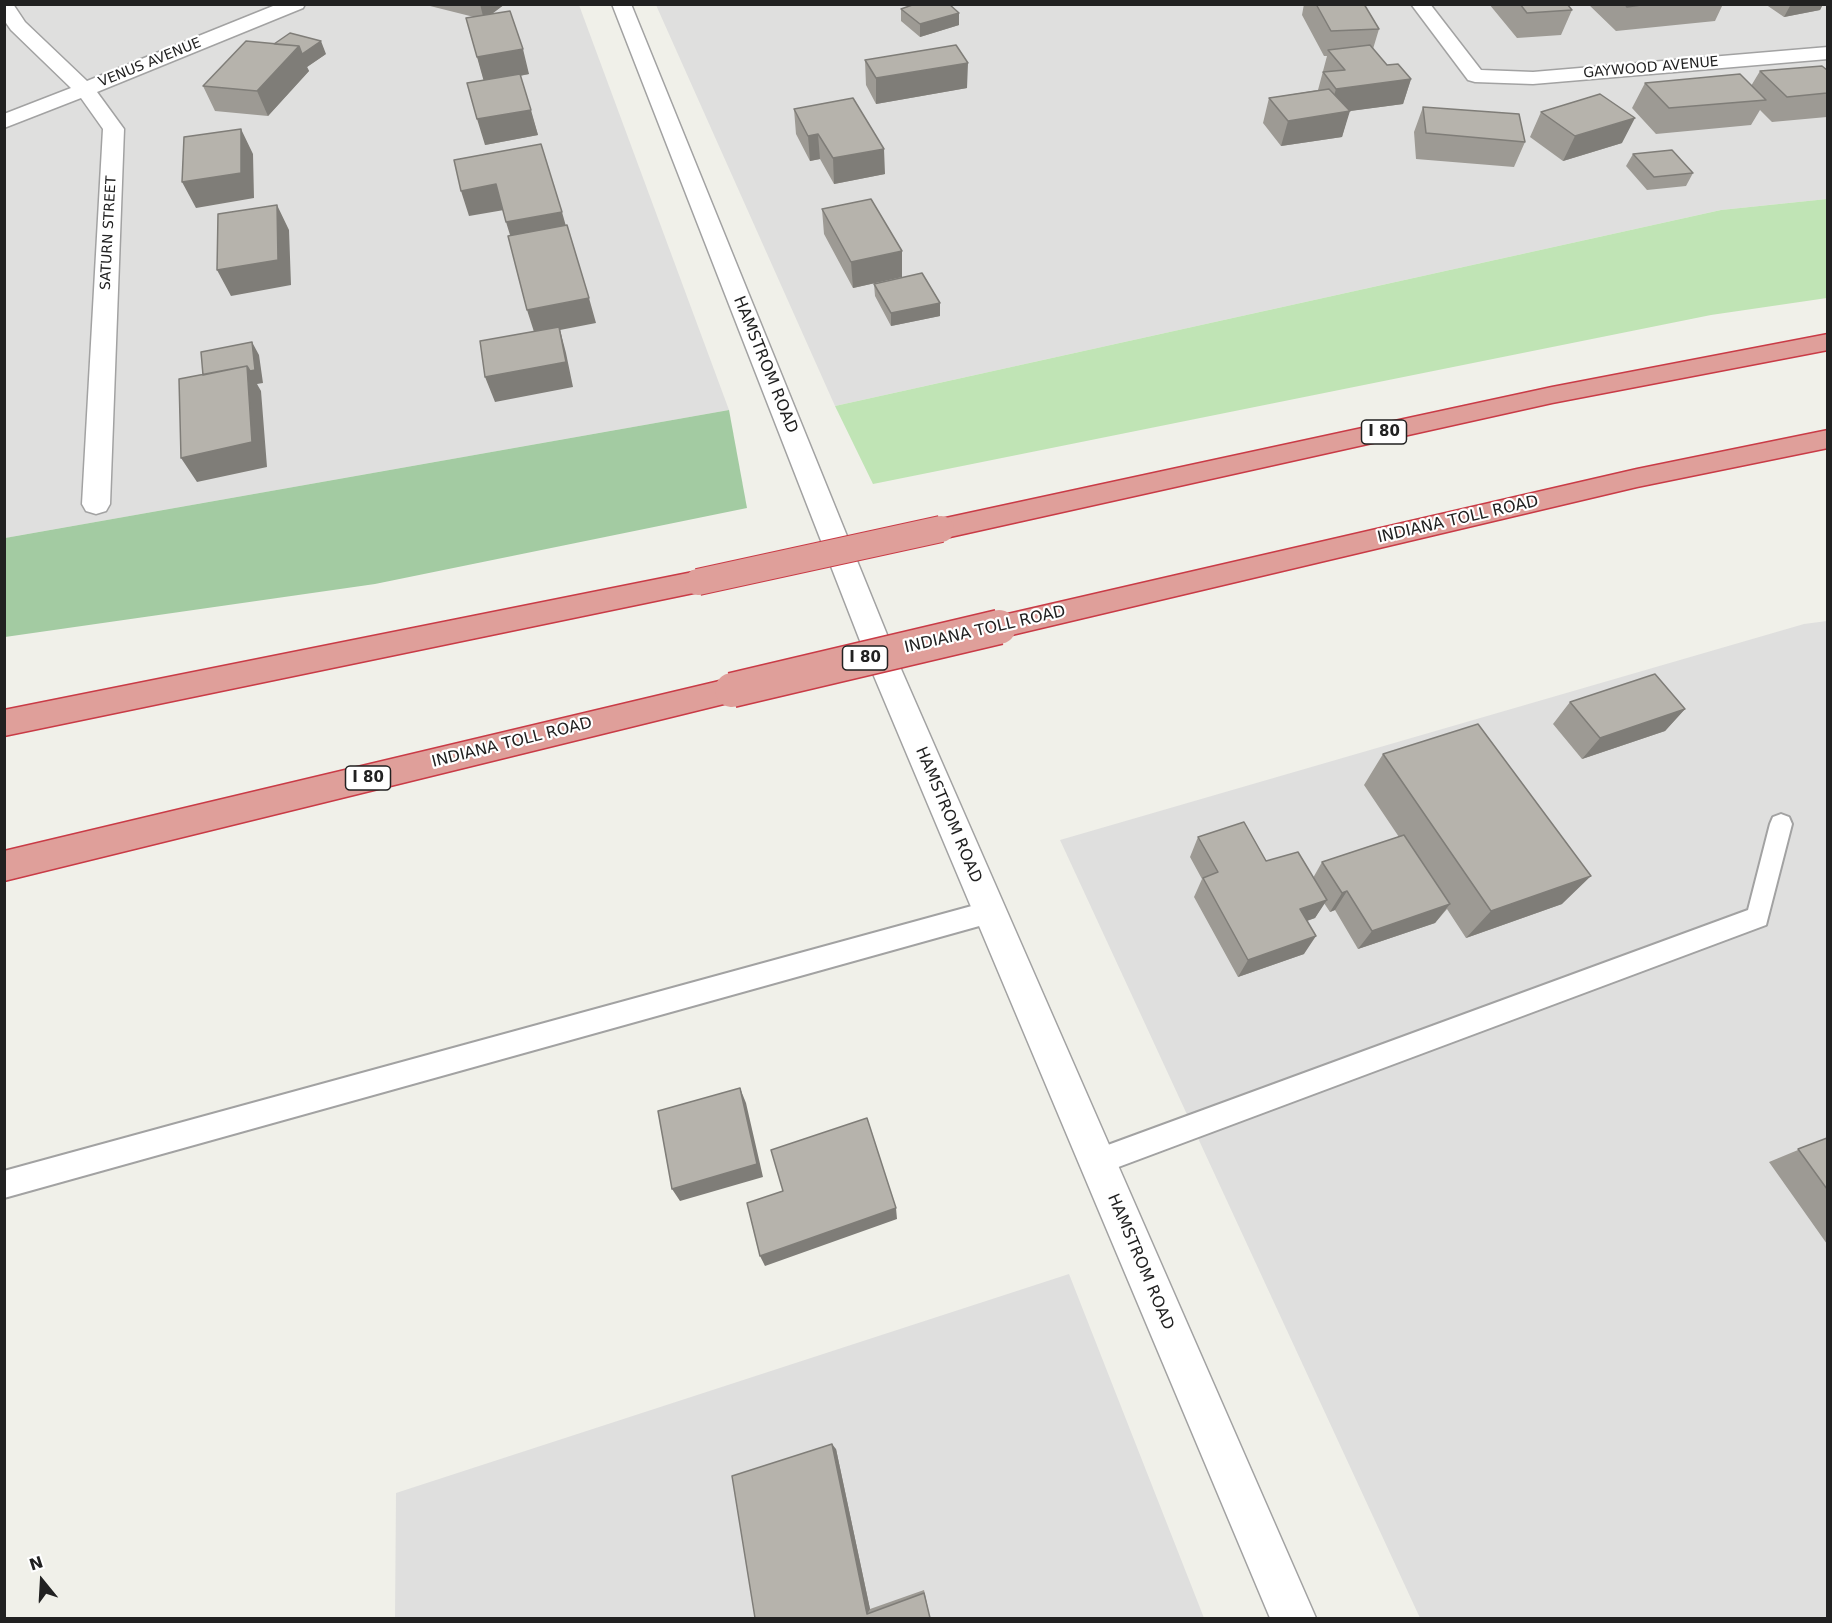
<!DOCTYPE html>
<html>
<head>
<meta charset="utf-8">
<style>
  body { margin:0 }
  #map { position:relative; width:1832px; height:1623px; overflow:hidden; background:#f0f0e9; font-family:"DejaVu Sans",sans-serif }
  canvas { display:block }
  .frame { position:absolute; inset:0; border:6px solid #212121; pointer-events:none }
  .north { position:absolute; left:12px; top:1551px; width:60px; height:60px; -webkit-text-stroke:4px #fff; paint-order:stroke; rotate:342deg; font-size:16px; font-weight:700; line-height:24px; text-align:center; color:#212121 }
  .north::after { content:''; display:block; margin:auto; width:21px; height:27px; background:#212121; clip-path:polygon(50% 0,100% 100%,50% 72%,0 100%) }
</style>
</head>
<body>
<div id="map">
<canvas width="1832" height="1623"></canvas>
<div class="frame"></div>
<div class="north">N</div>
</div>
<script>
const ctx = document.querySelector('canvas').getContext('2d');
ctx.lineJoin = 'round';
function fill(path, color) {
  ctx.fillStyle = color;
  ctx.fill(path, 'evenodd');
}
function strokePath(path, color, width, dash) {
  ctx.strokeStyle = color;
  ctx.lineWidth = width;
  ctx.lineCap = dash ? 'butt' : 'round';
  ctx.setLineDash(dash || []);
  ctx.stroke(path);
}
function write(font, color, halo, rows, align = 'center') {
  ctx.font = font + ' "DejaVu Sans",sans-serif';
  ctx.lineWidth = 4.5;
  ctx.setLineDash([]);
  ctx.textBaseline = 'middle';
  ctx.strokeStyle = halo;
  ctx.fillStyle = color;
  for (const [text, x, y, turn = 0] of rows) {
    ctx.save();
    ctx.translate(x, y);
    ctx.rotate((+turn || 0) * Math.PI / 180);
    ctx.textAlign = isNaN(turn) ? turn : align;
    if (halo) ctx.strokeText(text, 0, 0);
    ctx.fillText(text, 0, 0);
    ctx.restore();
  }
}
fill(new Path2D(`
  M5,5h574l150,405 -724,128z
  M656,5h1171v194l-106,11 -886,196z
  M1827,621v997h-407l-360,-778 744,-216z
  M1069,1274l135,344h-809l1,-125z`), '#dfdfde');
fill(new Path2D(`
  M1827,199v99l-116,17 -838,169 -38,-78 886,-196z`), '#c0e4b5');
fill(new Path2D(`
  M729,410l18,98 -372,76 -370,53v-99z`), '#a3cba2');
const service = new Path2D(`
  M1781,814l8,3 3,7 -26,101 -669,250 -9,-4 -4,-9 4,-9 9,-4 651,-239 22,-86 3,-7z
  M990,901l8,4 4,7 -4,7 -8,4 -986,275v-27z`);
const minor = new Path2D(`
  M4,4h9l12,18 62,59 191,-77h27l-2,4 -206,84 27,37 -14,375 -4,7 -10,3 -10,-3 -4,-7 21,-375 -22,-31 -77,30v-14l67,-26 -60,-58 -7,-10z
  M1411,4h19l51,66 52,2 295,-25v12l-295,25 -58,-2 -7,-2z`);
const tertiary = new Path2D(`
  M612,4h19l270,665 415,949h-46l-399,-949z`);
const motorway = new Path2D(`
  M1828,334v16l-276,53 -611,136 -10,-3 -4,-7 4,-7 10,-3 611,-132z
  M1828,430v18l-191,39 -638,151 -11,-3 -4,-8 4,-8 11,-3 638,-147z
  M698,571l10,3 4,8 -4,8 -704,146v-26z
  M732,678l11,3 4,9 -4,9 -11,3 -728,179v-30z`);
strokePath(service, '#a2a2a2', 4);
strokePath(minor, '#a2a2a2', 3);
strokePath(tertiary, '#a2a2a2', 3);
strokePath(motorway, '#c93b46', 3);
fill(service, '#fff');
fill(minor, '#fff');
fill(tertiary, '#fff');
fill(motorway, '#df9f9a');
const motorwayBridgeFar1 = new Path2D(`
  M698,582l243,-53`);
const motorwayBridge = new Path2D(`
  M732,690l267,-63`);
strokePath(motorwayBridgeFar1, '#c93b46', 28, []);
strokePath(motorwayBridge, '#c93b46', 37, []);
strokePath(motorwayBridgeFar1, '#df9f9a', 26);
strokePath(motorwayBridge, '#df9f9a', 34);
fill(new Path2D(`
  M430,4h75l-14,10 38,60 -9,2 18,59 -53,10 -1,-65 -18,-62 8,-1 -44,-11z
  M1304,4h60l15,25 -6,20 14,16 24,14 -8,25 -54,7 -7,26 -61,9 -18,-23 6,-25 49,-8 9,-34h-3l-22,-41z
  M1489,4h78l5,6 -11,25 -44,3z
  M1588,4h135l-8,17 -99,10z
  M1765,4h58l-3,6 -36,7z
  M901,9l58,4v12l-39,12 -19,-16z
  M326,54l-19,13 2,4 -41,45 -53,-5 -12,-25z
  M865,60l102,28 -91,16 -10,-19z
  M1827,70v47l-55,5 -12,-12 -9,15 -95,9 -24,-26 13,-25 106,3 9,-15z
  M1423,107l102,35 -11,25 -98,-8 -2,-27z
  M794,109l91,65 -51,10 -14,-25 -10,2 -14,-27z
  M1541,112l81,31 -59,18 -33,-24z
  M1633,154l60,19 -7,13 -39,4 -21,-24z
  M822,209l80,68 -49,11 -29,-54z
  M874,284l66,32 -49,10 -16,-30z
  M1570,702l115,7 -20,22 -83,28 -29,-35z
  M1383,754l179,150 -96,34 -19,-29 -12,14 -77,26 -23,-39 -5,2 -6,-9 -9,15 -8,3 -3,33 -66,23 -44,-80 8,-18 -12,-22 8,-20 115,41 9,-16 77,-25 -35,-52z
  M1827,1138v106l-58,-82z
  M836,1449l34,160 54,-19 6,28h-175z`), '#9d9a94');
fill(new Path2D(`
  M480,4h25l-21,16z
  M1791,4h32l-3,6 -36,7z
  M959,13v12l-39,12v-13z
  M321,41l5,13 -19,13 2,4 -41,45 -11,-25 42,-45z
  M523,49l6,25 -45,8 -7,-25z
  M968,63l-1,25 -91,16v-26z
  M1411,79l-8,25 -75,10 8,-25z
  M531,110l7,25 -53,10 -8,-26z
  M1350,111l-8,26 -61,9 7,-25z
  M1635,118l-13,25 -59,18 12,-25z
  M241,129l12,25 1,44 -58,10 -14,-26z
  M818,134l2,25 -10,2 -2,-25z
  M884,149l1,25 -51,10 -1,-26z
  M496,184l8,26 -35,6 -8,-25z
  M277,205l12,25 2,55 -60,11 -14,-26z
  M562,212l7,25 -55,11 -8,-26z
  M902,251v26l-49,11 -2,-26z
  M589,298l7,25 -36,7 6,23 7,34 -78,15 -10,-25 50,-42 -8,-25z
  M940,303v13l-49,10v-13z
  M252,342l7,13 4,28 -6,1 4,7 6,76 -70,15 -16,-24 66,-92z
  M1685,709l-20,22 -83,28 18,-21z
  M1591,876l-29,28 -96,34 25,-27z
  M1347,891l-12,19 -5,2 12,-19z
  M1327,900l-12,18 -27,9 12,-18z
  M1450,904l-15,19 -77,26 14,-18z
  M1316,936l-12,18 -66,23 10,-17z
  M740,1088l6,15 17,74 -83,24 -8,-12z
  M896,1208l1,11 -132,47 -5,-10z
  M832,1444l4,5 34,160 -3,5z`), '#7f7d78');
const building = new Path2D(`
  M915,4h34l10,9 -39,11 -19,-15z
  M1316,4h48l15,25 -48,2z
  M1520,4h47l5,6 -45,3z
  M1625,4h23l-21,3z
  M510,11l13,38 -46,8 -11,-39z
  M290,33l31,8 -19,13 -3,-8 -25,-2z
  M246,41l53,5 -42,45 -54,-5z
  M956,45l12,18 -92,15 -11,-18z
  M1370,45l17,20 11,-1 13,15 -75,10 -13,-17 22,-2 -17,-20z
  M1822,66l5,4v23l-40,4 -27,-26z
  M520,74l11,36 -54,9 -10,-36z
  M1740,74l26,26 -97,8 -24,-25z
  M1329,89l21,22 -62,10 -19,-23z
  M1600,94l35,24 -60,18 -34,-24z
  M853,98l31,51 -51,9 -15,-24 -10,2 -14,-27z
  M1423,107l96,7 6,28 -99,-9z
  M241,129v44l-59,9 2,-45z
  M541,144l21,68 -56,10 -10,-38 -35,7 -7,-31z
  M1672,150l21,23 -39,4 -21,-23z
  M871,199l31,52 -51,11 -29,-53z
  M277,205l1,55 -61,10 1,-56z
  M567,225l22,73 -62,12 -19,-74z
  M922,273l18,30 -49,10 -17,-29z
  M559,327l7,35 -81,15 -5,-36z
  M252,342l3,28 -5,1 -3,-5 -44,9 -2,-23z
  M247,366l5,76 -71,16 -2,-79z
  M1655,674l30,35 -85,29 -30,-36z
  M1478,724l113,152 -100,35 -108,-157z
  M1244,822l22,39 32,-9 29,48 -27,9 16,27 -68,24 -45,-82 15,-6 -20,-35z
  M1404,835l46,69 -78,27 -25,-40 -5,2 -20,-31z
  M740,1088l17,76 -85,25 -14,-78z
  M867,1118l29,90 -136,48 -13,-53 36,-12 -12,-41z
  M1827,1138v51l-29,-40z
  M832,1444l35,170 57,-21 6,25h-175l-23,-142z`);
fill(building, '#b6b3ac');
strokePath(building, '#7f7d78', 1.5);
write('14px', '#212121', '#fff', [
  ["VENUS AVENUE",150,63,-22],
  ["GAYWOOD AVENUE",1651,68,-5],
  ["SATURN STREET",109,233,-87]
]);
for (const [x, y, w] of [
  [1384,432,45],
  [865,658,45],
  [368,778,45]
]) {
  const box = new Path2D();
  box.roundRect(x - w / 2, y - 12, w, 24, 4.5);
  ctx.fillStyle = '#fff';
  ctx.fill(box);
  strokePath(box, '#212121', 1.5);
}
write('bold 15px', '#212121', null, [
  ["I 80",1384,432],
  ["I 80",865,658],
  ["I 80",368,778]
]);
write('16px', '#212121', '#fff', [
  ["HAMSTROM ROAD",765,365,68],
  ["INDIANA TOLL ROAD",1458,520,-13],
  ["INDIANA TOLL ROAD",985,630,-13],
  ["INDIANA TOLL ROAD",512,743,-14],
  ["HAMSTROM ROAD",948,815,67],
  ["HAMSTROM ROAD",1140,1262,67]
]);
</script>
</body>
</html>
